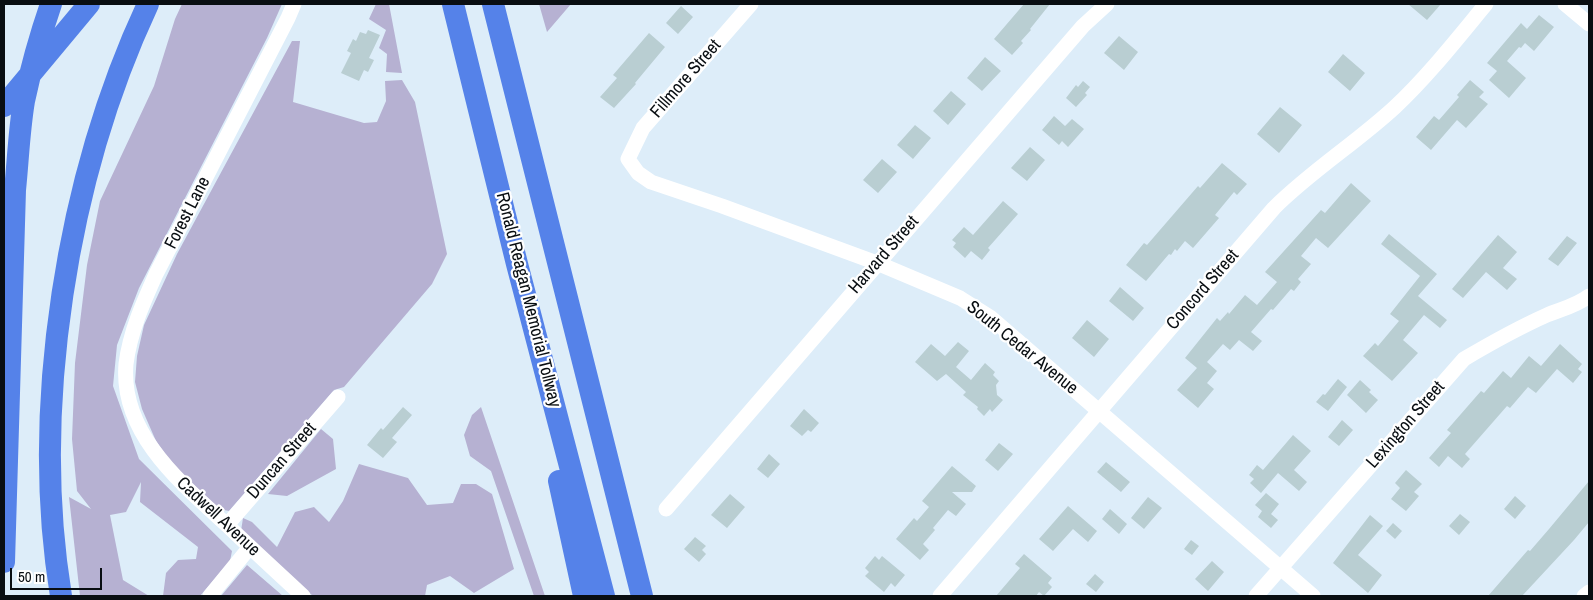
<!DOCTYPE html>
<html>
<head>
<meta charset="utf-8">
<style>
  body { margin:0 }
  #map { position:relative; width:1593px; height:600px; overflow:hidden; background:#ddedf9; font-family:"Archivo Narrow",sans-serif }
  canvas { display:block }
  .frame { position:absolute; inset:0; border:5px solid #090e12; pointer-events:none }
  .scale { position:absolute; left:10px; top:568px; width:92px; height:22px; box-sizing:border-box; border:2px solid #090e12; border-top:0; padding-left:6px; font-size:15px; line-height:18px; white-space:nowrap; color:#090e12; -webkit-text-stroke:4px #fff; paint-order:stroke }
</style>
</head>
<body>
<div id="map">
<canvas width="1593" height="600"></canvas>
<div class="frame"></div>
<div class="scale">50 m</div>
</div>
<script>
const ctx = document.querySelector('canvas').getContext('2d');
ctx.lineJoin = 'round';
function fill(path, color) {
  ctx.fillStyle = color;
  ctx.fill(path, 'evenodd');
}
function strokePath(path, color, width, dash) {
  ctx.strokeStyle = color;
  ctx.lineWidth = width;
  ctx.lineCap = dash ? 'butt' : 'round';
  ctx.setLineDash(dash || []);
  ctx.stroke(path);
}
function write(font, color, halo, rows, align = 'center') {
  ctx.font = font + ' "Archivo Narrow",sans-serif';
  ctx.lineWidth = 4.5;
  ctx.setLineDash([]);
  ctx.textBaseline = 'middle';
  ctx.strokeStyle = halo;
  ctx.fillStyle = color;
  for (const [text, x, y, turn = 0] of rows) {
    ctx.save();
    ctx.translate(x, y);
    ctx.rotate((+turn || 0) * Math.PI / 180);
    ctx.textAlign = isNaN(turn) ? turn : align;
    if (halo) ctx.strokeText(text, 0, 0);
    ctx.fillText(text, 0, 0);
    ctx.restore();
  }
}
fill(new Path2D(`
  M182,4h100l-15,34 -128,250 -22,57 -4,41 26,73 93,92 -2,10 -30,35h-37l3,-23 12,-13 18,-1 2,-12 -58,-45 1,-20 -15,30 -16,3 13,65 26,16h-69l-11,-99 22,12 -14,-18 -5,-52 3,-76 12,-98 13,-64 54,-115 21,-67z
  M376,4h13l13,69 -16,-1 1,-18 -8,-6 7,-18 -17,-11z
  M539,4h32l-24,28z
  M292,41h8l-7,61 71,21 13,-1 9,-21 -1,-20 17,-1 13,22 32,152 -15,30 -88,103 -10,3 -105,121 -10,-2 -40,-35 -23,-33 -14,-32 -7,-27 2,-26 7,-31 33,-71z
  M481,407l64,189h-11l-43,-125 -21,-15 -6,-21 8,-20z
  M321,429l12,10 3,30 -49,27 -19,-2z
  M359,464l49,14 19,27 26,-2 8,-19h15l16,10 22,75 -40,24 -24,-17 -23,9 -2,11h-112l-72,-65 2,-13 9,4 25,25 18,-35 19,-5 15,15 14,-21z
  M247,565l36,31h-62z`), '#b6b1d2');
fill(new Path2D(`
  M1024,4h26l-20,25 1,1 -10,11 2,2 -11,12 -18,-16z
  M1408,4h33l-14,16z
  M681,6l12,11 -15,17 -12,-11z
  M1539,15l15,12 -20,24 -9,-8 -4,5 -2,-1 -12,14 19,17 -17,20 -20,-18 8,-9 -10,-8 34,-40 6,6z
  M368,30l12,5 -11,23 5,2 -6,12 -4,-2 -5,11 -18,-8 10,-20 -4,-2 6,-12 3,2 4,-9 6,2z
  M649,33l16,14 -30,36 1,1 -22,24 -14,-11 17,-19 -4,-3z
  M1119,36l19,16 -14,18 -20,-17z
  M1343,54l22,19 -15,18 -22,-19z
  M985,57l16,14 -19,20 -15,-13z
  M1470,80l14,12 -5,5 9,7 -22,24 -9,-8 -26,30 -15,-13 18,-21 5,4 20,-23 -2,-2z
  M1083,81l7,6 -5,6 2,2 -11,12 -10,-9 10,-13 2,2z
  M951,91l15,13 -18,21 -15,-14z
  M1280,107l22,18 -23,28 -22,-19z
  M1054,116l11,10 7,-7 12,10 -16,18 -6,-6 -3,4 -17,-15z
  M915,125l16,13 -18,21 -16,-14z
  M1030,147l15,13 -18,21 -16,-13z
  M882,159l15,13 -19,21 -15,-13z
  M1222,163l25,21 -10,11 -3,-3 -19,23 4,3 -26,30 -8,-7 -8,10 -2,-2 -4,6 -2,-1 -23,27 -20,-16 18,-22 3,2 51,-59 2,2z
  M1351,183l20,18 -43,47 -12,-10 -15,18 10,8 -13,15 3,3 -7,9 -3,-2 -18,21 -2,-1 -20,23 11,9 -9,10 -14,-11 -9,10 -7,-6 -16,18 10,9 -10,12 7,6 -16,19 -21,-18 20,-22 -12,-10 32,-40 3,3 8,-9 1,2 16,-19 12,10 20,-23 -12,-10 56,-62 4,3z
  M1003,201l15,13 -30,34 2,2 -8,10 -11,-9 -6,7 -12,-11 3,-4 -4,-3 12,-13 9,8z
  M1389,234l48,40 -19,22 29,24 -7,8 -16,-13 -21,25 15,13 -26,28 -29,-25 12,-13 3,3 21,-25 -9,-7 30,-38 -39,-32z
  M1498,235l19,17 -14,16 14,11 -10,11 -21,-18 -23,26 -11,-9z
  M1567,236l10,7 -19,23 -10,-7z
  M1120,287l24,21 -11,13 -24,-20z
  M1087,320l22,19 -15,18 -22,-19z
  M958,342l11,9 -13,16 15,13 14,-17 10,9 -2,3 6,6 -3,4 1,10 6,5 -11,12 -2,-3 -6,7 -7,-7 1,-2 -15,-12 3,-3 -20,-18 -9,7 -22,-19 16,-18 14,12z
  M1560,344l22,20 -4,5 4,3 -9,11 -16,-14 -21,24 -8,-6 -18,21 -3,-2 -42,48 5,5 -8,9 -14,-12 -9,11 -10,-9 22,-25 -4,-3 34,-39 3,2 19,-22 8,7 18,-22 12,10z
  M1338,379l9,8 -19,24 -12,-9 7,-8 2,1z
  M1360,380l11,10 -2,2 9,8 -12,13 -19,-18z
  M403,407l9,8 -20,23 5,4 -14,16 -16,-13 14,-17 2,2z
  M804,409l15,14 -8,9 -3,-2 -6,6 -12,-10z
  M1342,420l11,10 -14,16 -11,-9z
  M1293,435l18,16 -17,19 13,12 -8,9 -21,-18 -17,20 -11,-10 4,-4 -5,-4 8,-10 6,5z
  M999,443l14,11 -15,17 -13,-11z
  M769,454l11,10 -12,14 -11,-9z
  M1106,462l24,20 -9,10 -24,-20z
  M952,466l24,20 -4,6h-20l14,12 -10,12 -8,-6 -15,18 2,2 -12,14 6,6 -9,10 -24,-21 18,-21 3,3 12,-14 -7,-6z
  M1406,470l16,14 -8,8 5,4 -13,15 -15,-12 9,-11 -5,-5z
  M1589,481v41l-15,18 -52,56h-34l40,-46 2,1 19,-22z
  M1266,493l13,11 -8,10 7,6 -7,8 -13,-11 4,-6 -7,-6z
  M730,494l15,13 -18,21 -16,-13z
  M1515,496l11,10 -11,13 -11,-10z
  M1148,497l14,11 -18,21 -13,-11z
  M1068,506l29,25 -9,11 -15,-13 -20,22 -14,-12z
  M1110,509l17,15 -8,10 -17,-15z
  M1460,514l10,8 -11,13 -10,-9z
  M1370,515l13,11 -25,29 24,20 -14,18 -35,-30z
  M1393,523l9,8 -7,8 -9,-8z
  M695,537l11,9 -4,4 4,4 -7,8 -15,-13z
  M1191,540l8,6 -7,9 -8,-6z
  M1024,554l28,24 -4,5 4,4 -8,9 -5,-4 -3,4h-40l24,-28 -5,-4z
  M875,556l4,4 3,-4 23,19 -10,12 -4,-4 -7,9 -19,-16 4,-4 -4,-4z
  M1212,561l12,11 -16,19 -13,-12z
  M1095,574l9,8 -8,10 -10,-8z`), '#b9ced2');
strokePath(new Path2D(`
  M294,4l-6,14 -132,256c-13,29 -26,58 -30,90 -6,70 56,120 102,162 25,24 50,47 75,70
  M751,4l-108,124 -15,31 10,14 13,9 71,24 155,57 83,35 30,19 323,279
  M1565,4l24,20
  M666,509l417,-483 24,-22
  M227,525l111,-128
  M210,596l40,-49
  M940,596l334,-388c37,-37 82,-65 121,-101 33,-31 62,-68 91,-103
  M1256,596l208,-237c27,-16 54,-31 83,-44 14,-6 29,-9 42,-19
  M1584,596l5,-4`), '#fff', 15);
strokePath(new Path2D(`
  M453,4l64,260 87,332
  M493,4l149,592
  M4,106l85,-102
  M559,481l25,115
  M4,562l11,-372c3,-29 4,-59 9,-89 7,-33 16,-65 27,-97
  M61,596c-31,-189 6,-419 87,-592`), '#5582e9', 22);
write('18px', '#090e12', '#fff', [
  ["Fillmore Street",686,79,-49],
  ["Forest Lane",188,213,-63],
  ["Harvard Street",884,255,-49],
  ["Concord Street",1203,290,-49],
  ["Ronald Reagan Memorial Tollway",528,300,76],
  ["South Cedar Avenue",1022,348,39],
  ["Lexington Street",1406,425,-49],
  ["Duncan Street",282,461,-49],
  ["Cadwell Avenue",218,517,43]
]);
</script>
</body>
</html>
